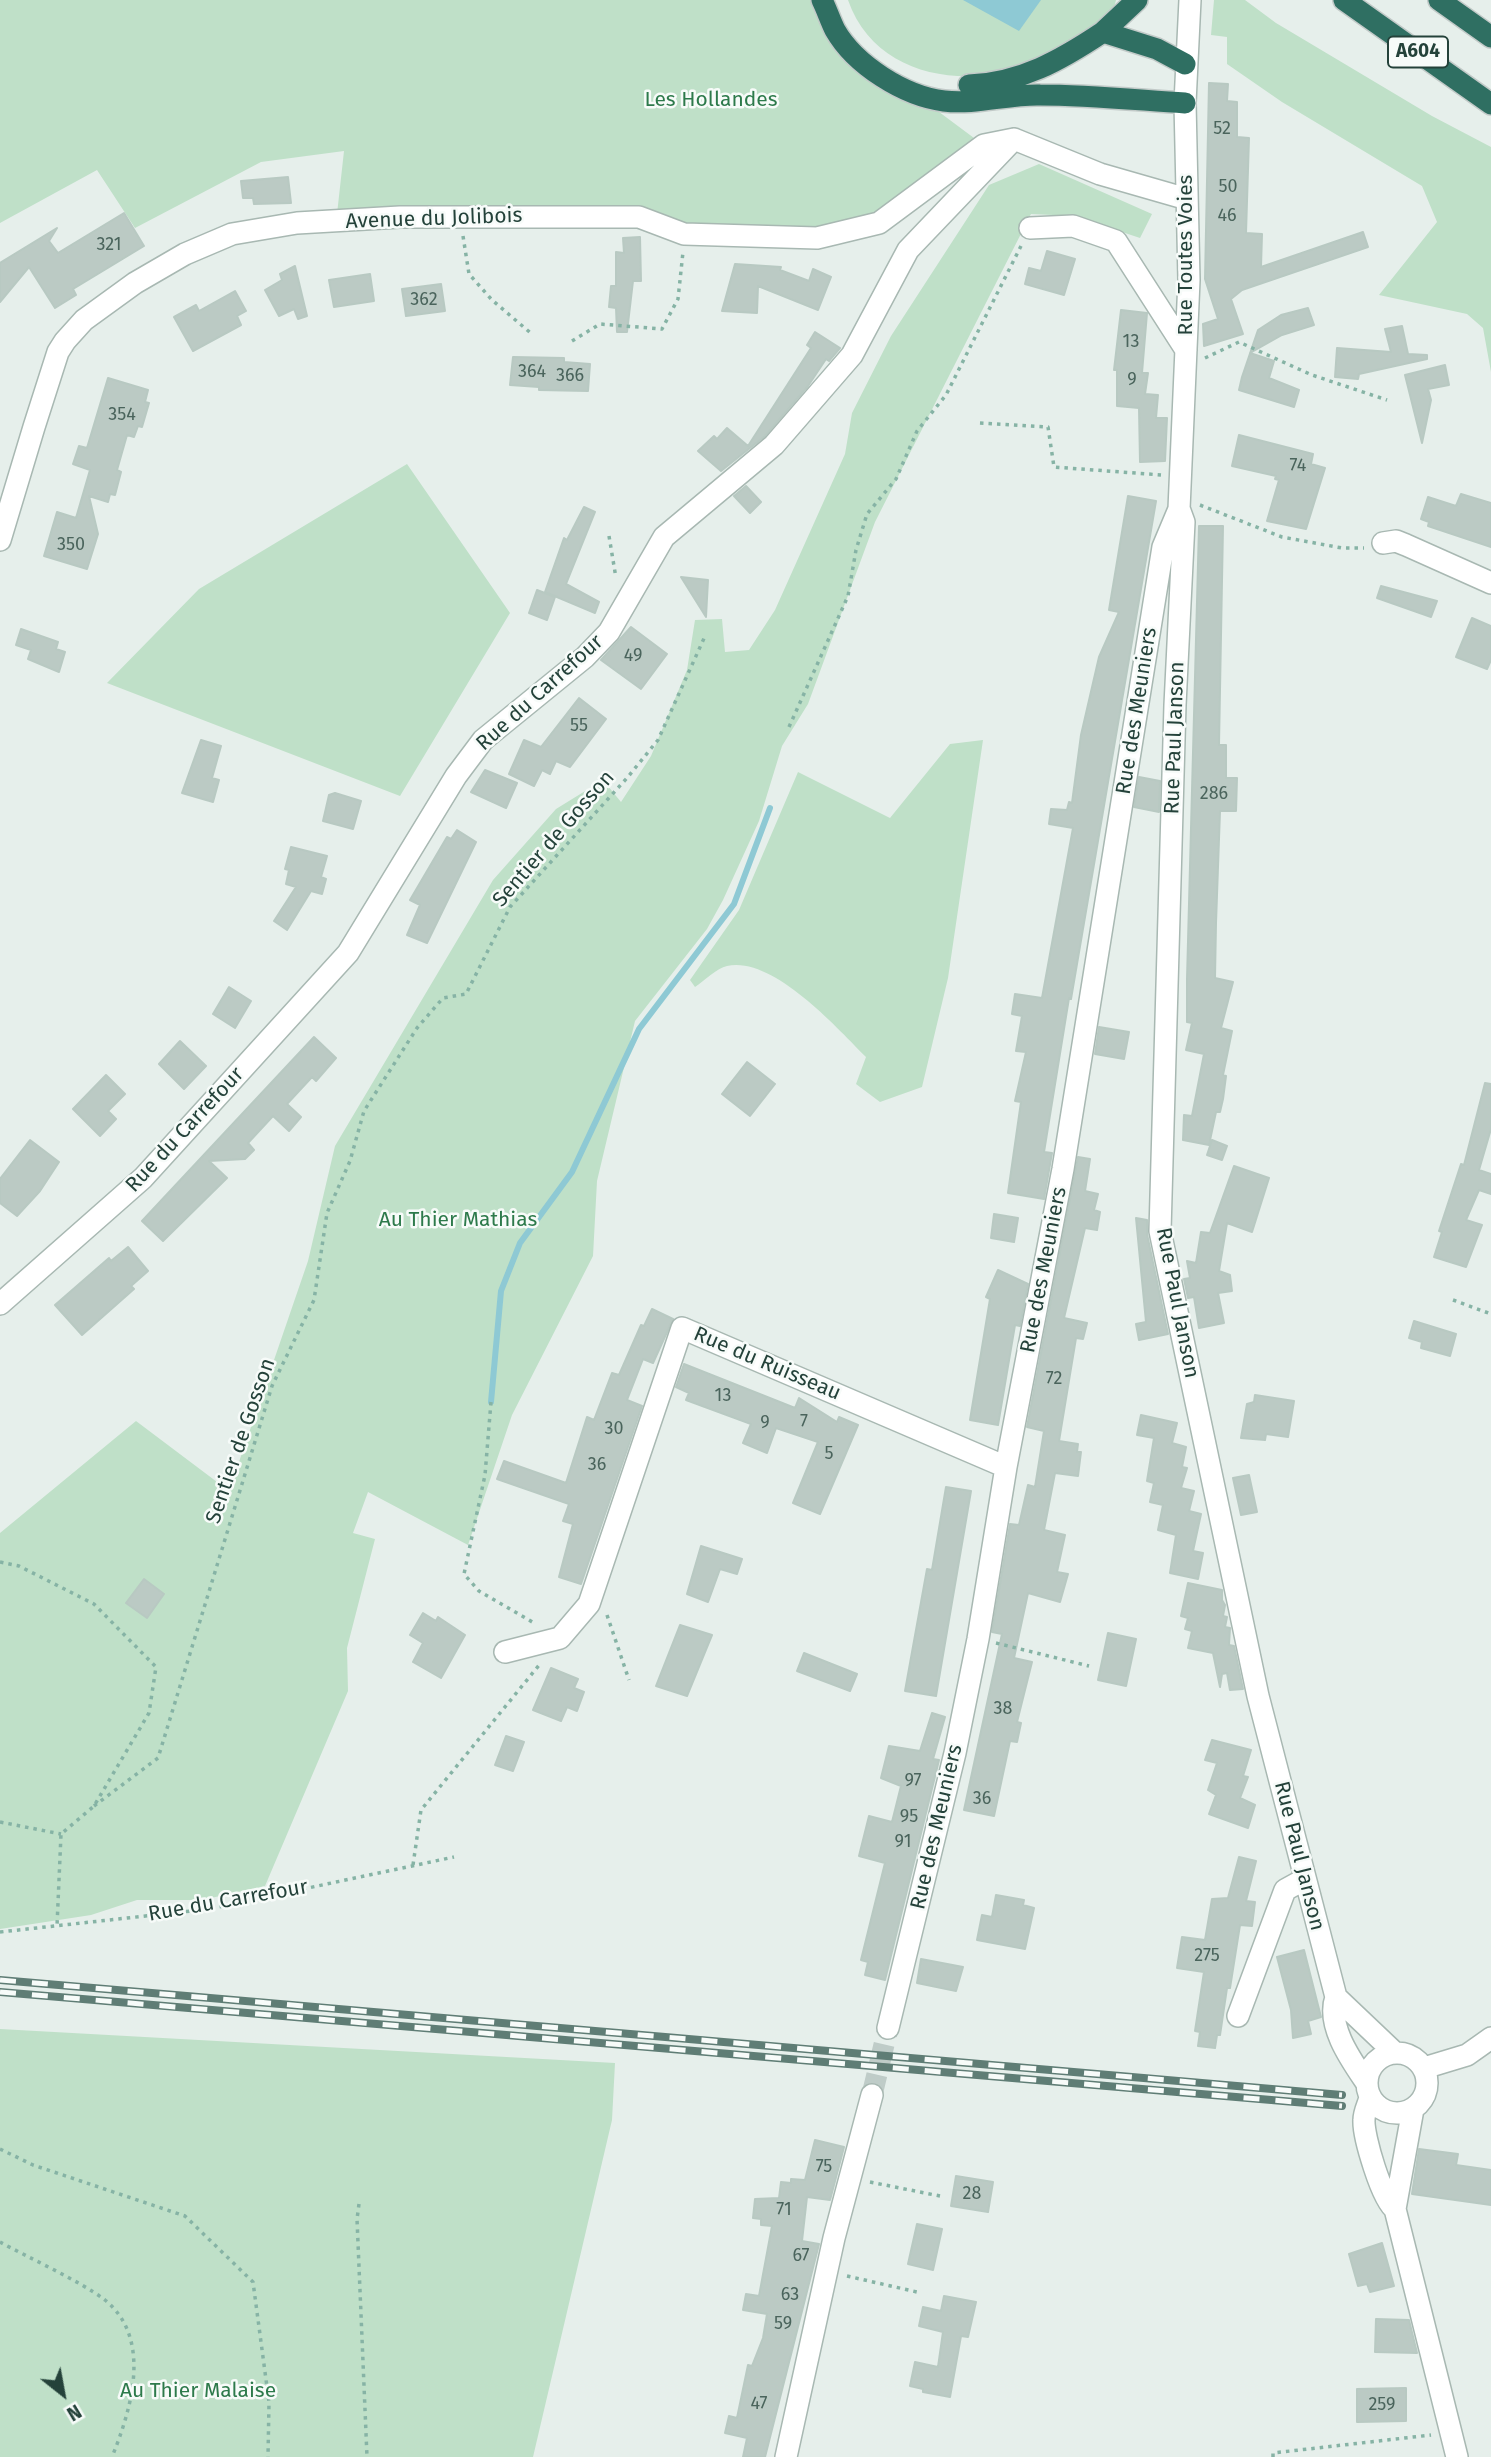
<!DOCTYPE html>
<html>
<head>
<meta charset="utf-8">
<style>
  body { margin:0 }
  #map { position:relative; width:1491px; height:2457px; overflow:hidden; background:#e6efeb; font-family:"Fira Sans",sans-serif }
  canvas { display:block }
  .north { position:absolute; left:28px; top:2359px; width:70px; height:70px; -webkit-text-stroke:5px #f7fbf9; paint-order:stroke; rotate:149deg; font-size:19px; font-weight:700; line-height:28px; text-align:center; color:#24423a }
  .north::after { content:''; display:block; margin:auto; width:24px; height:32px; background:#24423a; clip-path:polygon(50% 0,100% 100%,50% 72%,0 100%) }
</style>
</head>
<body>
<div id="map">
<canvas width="1491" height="2457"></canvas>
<div class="north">N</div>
</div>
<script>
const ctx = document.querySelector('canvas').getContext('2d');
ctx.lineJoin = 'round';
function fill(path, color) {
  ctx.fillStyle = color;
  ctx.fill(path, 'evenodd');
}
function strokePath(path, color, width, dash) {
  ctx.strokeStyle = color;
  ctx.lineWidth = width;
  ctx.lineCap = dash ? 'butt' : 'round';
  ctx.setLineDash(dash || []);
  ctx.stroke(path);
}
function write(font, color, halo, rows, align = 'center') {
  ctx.font = font + ' "Fira Sans",sans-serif';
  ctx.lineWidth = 5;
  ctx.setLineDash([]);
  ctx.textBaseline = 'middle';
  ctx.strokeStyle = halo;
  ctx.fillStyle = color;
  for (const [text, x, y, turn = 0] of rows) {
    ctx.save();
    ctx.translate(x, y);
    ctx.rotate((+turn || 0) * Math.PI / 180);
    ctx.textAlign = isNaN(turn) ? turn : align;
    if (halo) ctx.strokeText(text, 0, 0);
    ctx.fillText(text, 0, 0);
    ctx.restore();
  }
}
fill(new Path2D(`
  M0,0h811l14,27 149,111 -77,65 -31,19 -35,8 -494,-16 7,-63 -83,11 -126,66 -38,-58 -97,53z
  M848,0h268l-4,16c-20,13 -41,30 -63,41 -70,35 -172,26 -201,-57z
  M1214,0h31l31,23 156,93 59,31v225l-8,-44 -16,-14 -88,-19 58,-73 -15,-36 -140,-84 -55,-38v-27l-16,-2z
  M1039,164l113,50 -12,24 -66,-22 -43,-2 -156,308 -67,182 -26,42 -23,75 -36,79 -16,29 -72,92 -38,160 -4,75 -81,159 -44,130 -100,-53 -15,41 22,6 -28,109 1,43 -83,195 -63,14h-65l-46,15 -91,14v-396l136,-112 93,70 79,-230 27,-115 158,-266 63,-71 47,-29 18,22 30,-46 36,-86 8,-50 27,-1 3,33 24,-2 26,-40 70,-156 7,-41 39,-77 98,-151z
  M407,464l103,149 -110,183 -293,-113 92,-94z
  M983,740l-35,238 -26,109 -42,15 -24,-18 10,-27c-29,-29 -93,-101 -139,-91 -10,2 -23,15 -32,21l-5,-7 49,-70 59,-138 92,46 60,-74z
  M0,2029l615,34 -3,57 -79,337h-533z`), '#bfe0c8');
fill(new Path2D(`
  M963,0h78l-22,31z`), '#8ec9d4');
strokePath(new Path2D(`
  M491,1402l10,-111 19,-48 52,-71 67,-143 95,-125 36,-96`), '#8ec9d4', 6);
const building = new Path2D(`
  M1209,83l19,1 -1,17 10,1v35l12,1 -3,95 16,1 -1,33 102,-35 5,15 -126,43 -11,9 12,35 -39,12 -1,-22 15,-5 -13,-40z
  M288,177l3,26 -37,1 -1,-6h-10l-2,-17z
  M124,213l20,33 -71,43 3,6 -21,13 -26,-41 -29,35v-39l57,-35 -8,13 9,12z
  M640,237l1,44h-8l-6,51h-10l-1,-24 -7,-1 2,-21h5v-34l8,1 -1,-15z
  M1047,251l28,8 -11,36 -39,-11 4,-16 12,3z
  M735,264l46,3 -1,3 29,11 4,-12 18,8 -13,33 -60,-24 -1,27 -35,-2z
  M295,266l12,50 -9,3 -4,-10 -15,7 -14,-26 17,-10 -2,-6z
  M370,274l4,27 -40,6 -5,-27z
  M441,284l4,27 -39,5 -4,-27z
  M235,291l11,20 -9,5 4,9 -48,26 -19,-34 22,-12 3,6z
  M1308,308l6,17 -32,10 -32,18 24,8 -5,17 30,12 -5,17 -55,-17 3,-13 16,-47 23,-15z
  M1121,310l26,3 -5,60h6l-3,21 13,1 -2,23h11l-2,43 -25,1 -1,-54 -22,-2v-36h-3z
  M1402,326l6,28 19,1v4l-68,15 -1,5 -23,-2 2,-29 54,4 -6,-23z
  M815,332l25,16 -11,13 -3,-2 -18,27 -43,50 -44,35 -23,-20 16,-15 3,3 10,-11 21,18 63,-98 -4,-3z
  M513,357l51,1v4l26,2 -2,27 -49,-1v-3l-29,-2z
  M1445,365l4,20 -21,4 3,11 -9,43 -17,-68z
  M108,378l40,12 -3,12 4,1 -7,24 -4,-1 -4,11 -7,-2 -10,35 4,2 -6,23 -5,-1 -2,8 -19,-6 9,38 -11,35 -43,-13 13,-44 19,6 14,-48 -17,-6 6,-18 8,2z
  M1239,435l74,19 -2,10 14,4 -19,61 -39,-8 12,-41 -4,-1 1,-3 -44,-10z
  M746,486l15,16 -11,11 -16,-17z
  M1461,494l30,9v44l-63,-21 1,-4 -8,-3 7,-22 28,9z
  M1128,496l28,5 -85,498 -2,-1 -25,154 8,1 -8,46 -36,-6 13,-91 -6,-1 11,-49 -10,-1 6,-35 -10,-2 3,-20 27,4 31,-170 -24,-4 2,-15 16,1 2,-8 3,1 9,-68 18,-78 20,-45 -10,-2z
  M584,507l11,5 -29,72 33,18 -4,11 -50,-21 19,-54 3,2z
  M1199,526h24l-4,219h7v33h11l-1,33h-16l-4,112 -1,55 18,4 -12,46 11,3 -9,44 3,1 -3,23 -3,13h-4l-7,33 -26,-5 1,-25 8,1 12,-62 -18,-4 6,-27 -5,-1v-43z
  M681,577l27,3 -2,37z
  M1381,586l56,15 -6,16 -54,-19z
  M537,590l18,7 -8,23 -18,-7z
  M1472,618l19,8v34l-4,9 -31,-12z
  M631,627l36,27 -26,35 -40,-29z
  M21,629l37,13 -2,7 9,3 -6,20 -31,-13 3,-9 -15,-5z
  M579,698l27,21 -36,48 -14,-6 -6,13 -8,-4 -8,16 -25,-12 15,-34 17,7z
  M201,740l20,6 -9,32 7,2 -6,22 -31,-9z
  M485,770l32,13 -11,25 -35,-16z
  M1139,777l21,4 -1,31 -25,-5z
  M335,793l26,8 -8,28 -30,-8 6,-26z
  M457,830l19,12 -49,101 -20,-8 13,-30 -10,-5 37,-63 4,2z
  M291,847l36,9 -6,21 5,2 -4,15 -11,-3 -24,39 -13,-9 22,-34 -10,-3 3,-14 -4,-1z
  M229,987l22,14 -16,27 -22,-14z
  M1099,1027l30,5 -5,27 -29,-5z
  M314,1037l22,21 -20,23 -4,-4 -25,27 14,13 -12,14 -16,-15 -25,27 6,7 -9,9 -36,2 18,17 -64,63 -21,-20z
  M180,1041l26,25 -22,23 -25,-25z
  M747,1062l28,22 -25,32 -28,-22z
  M106,1075l19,19 -17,17 8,8 -16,17 -27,-27z
  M1485,1083l6,1v45l-12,41 12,4v20l-12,-4 -13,30 16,5 -16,42 -32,-10 8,-25 -3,-1 22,-67 3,1z
  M30,1140l29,22 -19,29 -23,25 -17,-13v-24z
  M1212,1140l15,6 -5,14 -15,-5z
  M1078,1157l12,2 -5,32 13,3 -4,16 6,2 -3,18 -12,-2 -21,90 23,5 -4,16 -7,-1 -17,103 19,3 -1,8h4l-3,24 -23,-3 -11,57 21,5 -8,37 11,2 -8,28 -32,-9 -14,65 18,4 -15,60 4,1 -4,19 -7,-1 -16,75 -30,-6 38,-176 -10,-2 18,-108 9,1 9,-40 7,2 9,-56 -17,-4z
  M1234,1166l35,12 -17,54 -25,-9 -8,48 11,4 2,16 -14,2 6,30 -25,5 -5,-31 -6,1 -4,-19 6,-1 -3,-17 9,2 5,-31 9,1z
  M994,1214l24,4 -4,24 -23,-4z
  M1136,1218l11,2v14l21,100 -29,6 -3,-16 10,-2z
  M128,1247l20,24 -17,15 3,3 -52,46 -27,-30 54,-47 2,3z
  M998,1270l30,14 -8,42 -5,-1 -17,100 -28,-5 20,-121 -4,-2z
  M652,1309l21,10 -20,44 -10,-4 -16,41 15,6 -61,178 -22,-7 14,-53 -10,-3 6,-17 -72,-25 7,-18 62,22 21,-66 7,3 18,-47 7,2 22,-50 3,1z
  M1414,1321l42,13 -6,22 -29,-8 1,-6 -13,-4z
  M684,1364l111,44 4,-10 38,24 2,-5 19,8 -38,89 -27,-11 25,-61 -42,-14 -9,25 -24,-10 8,-19 -65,-24 3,-7 -13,-6z
  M1255,1395l39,6 -6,36 -22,-3 -1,6 -24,-2 6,-34 7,-2z
  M1141,1415l36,8 -5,20 14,4 -4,20 5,1 -6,20 13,3 -5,20 12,3 -8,37 10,2 -5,26 -28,-6 6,-38 -18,-5 5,-25 -13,-3 4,-19 -7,-2 7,-43 -17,-3z
  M1249,1475l8,37 -16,3 -8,-37z
  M946,1487l25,4 -35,205 -31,-5 22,-122 5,1z
  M701,1546l41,13 -5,15 -17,-5 -12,33 -21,-8z
  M144,1579l20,15 -17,24 -21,-15z
  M1188,1583l34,7v10l3,5 -2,11 4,1 -2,10 5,1 -1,17 5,1 9,43 -13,1 -3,-17 -5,1 -2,13 -7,-34 -25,-5 4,-17 -7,-2 3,-11 -7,-2z
  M423,1613l13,8 2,-4 27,18 -24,43 -28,-16 10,-19 -13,-8z
  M680,1625l32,10 -25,61 -31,-10z
  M1108,1633l28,6 -10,47 -28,-6z
  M804,1653l53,21 -7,17 -53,-20z
  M551,1668l27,11 -4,9 10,4 -7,19 -10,-4 -6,14 -28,-11z
  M932,1713l13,4 -12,42 6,1 -54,220 -20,-5 3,-13 -7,-2 24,-97 -26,-7 10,-40 23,6 9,-36 -20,-8 8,-32 31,5z
  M506,1736l18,6 -11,29 -18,-6z
  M1212,1740l39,10 -8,26 5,1 -8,21 15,7 -7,23 -39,-14 7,-19 -8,-5 9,-27 -12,-3z
  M1239,1857l17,4 -10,40 9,1 -3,24 -12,-1 -10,63h-3l-7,47h-3l-2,13 -17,-2 2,-14 -5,-1 9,-59 -27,-4 5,-31 23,3 7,-41 16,-1z
  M996,1895l28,5 -1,5 11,3 -9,41 -48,-9 5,-25 10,2z
  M1304,1950l17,67 -13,4 3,13 -18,4 -2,-28 -14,-53z
  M921,1959l42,8 -7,24 -39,-8z
  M815,2140l29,7 -14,53 -23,-3 -5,44 17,3 -54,213h-22l4,-19 -22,-5 4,-17 8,2 11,-53 4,1 11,-28 4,-24 -24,-4 3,-16 13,2 13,-70 -11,-1v-6l-8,-1 2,-19 24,-1 2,-16 10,1v-4l14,1z
  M1419,2149l39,5 -2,11 35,5v35l-79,-11z
  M956,2176l37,6 -5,30 -37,-6z
  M917,2224l25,5 -9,41 -25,-6z
  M1382,2243l12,43 -24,6 -3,-8 -9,2 -9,-32z
  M944,2296l32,6 -8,35 -7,-1 -11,61 -27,-5v-3l-13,-3 5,-24 23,5 5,-35 -24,-6 4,-19 18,4z
  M1376,2319l33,1 8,33 -42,-1z
  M1406,2388v33l-49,1v-33z`);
fill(building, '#bbcac4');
strokePath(building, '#b8c9c2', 2);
strokePath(new Path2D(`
  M872,2095l16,-67`), '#bfccc8', 21, [21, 10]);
const minor = new Path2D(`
  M1030,228l43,-2 43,15 70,109
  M1180,511l4,11 -9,183 -15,526 98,465 78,301c-10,28 15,63 30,85
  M0,540l34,-113 24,-75 7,-11 19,-21 51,-37 50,-29 47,-20 65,-11 103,-6h239l45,17 133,4 62,-15 105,-78 30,-6 86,35 87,25
  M1383,543l13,-2 10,4 85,38
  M0,1304l143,-126 205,-225 108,-177 27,-36 102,-83 24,-25 55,-95 110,-92 78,-90 56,-105 106,-111
  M505,1652l55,-14 29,-34 93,-276 324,139
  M1336,1997l59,56
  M1238,2016l47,-126 20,-11
  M888,2028l67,-275 23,-114 28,-172 57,-298 100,-622 16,-38 10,-229 -4,-177 5,-103
  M1367 2083a30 30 0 1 1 60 0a30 30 0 1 1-60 0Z
  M1424,2068l43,-13 24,-17
  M1370,2098c-2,7 -6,14 -6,22 -1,16 18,80 31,89
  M1413,2109l-18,100 62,248
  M786,2457l48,-219 38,-143`);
const highway = new Path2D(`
  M822,0c5,10 8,20 13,30 20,35 69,66 109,71 31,4 65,-7 96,-6 48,0 97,5 145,8
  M1344,0l147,104
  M1439,0l52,37
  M1103,32l34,-32
  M969,85c52,-2 92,-25 134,-53l54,17 28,15`);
strokePath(minor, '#a8b8b2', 24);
strokePath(highway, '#c2cac8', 24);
strokePath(new Path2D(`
  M463,236l6,38 23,26 41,35
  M572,341l28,-17 62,5 16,-30 5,-47
  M1205,358l34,-16 73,33 75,25
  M980,423l68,4 6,40 107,8
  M1200,505l82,32 60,11h22
  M609,536l7,42
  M789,727l59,-131 8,-46 11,-36 29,-35 21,-48 29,-36 75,-149
  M1453,1300l38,14
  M491,1402l-6,73 -21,99 15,17 55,32
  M0,1562l19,4 75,38 62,63 -7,46 -55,93 -33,28 -4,92
  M607,1615l22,65
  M996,1643l93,23
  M94,1806l64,-48 114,-372 42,-86 13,-87 23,-52 14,-50 53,-83 26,-30 23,-4 44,-87 117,-129 31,-38 48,-106
  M0,1822l61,12
  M413,1865l8,-55 119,-146
  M0,1932l209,-23 245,-52
  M0,2149l33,16 152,51 68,66 16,120 -1,55
  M870,2182l70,14
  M359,2204l-2,15 10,238
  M0,2242c29,16 80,39 105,58 48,39 26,110 7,157
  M847,2276l70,16
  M1273,2457v-4l158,-18`), '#86b3a5', 3.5, [3.5, 5]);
strokePath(minor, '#fff', 21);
strokePath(highway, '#2f6f62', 21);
const rail = new Path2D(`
  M0,1980l1342,115
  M0,1992l1342,114`);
strokePath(rail, '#5f7d75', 8);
strokePath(rail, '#f7fbf9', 5, [16]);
write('18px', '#4a645c', null, [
  ["52",1222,129],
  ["50",1228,187],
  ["46",1227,216],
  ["321",109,245],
  ["362",424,300],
  ["13",1131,342],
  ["364",532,372],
  ["366",570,376],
  ["9",1132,380],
  ["354",122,415],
  ["74",1298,466],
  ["350",71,545],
  ["49",633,656],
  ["55",579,726],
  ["286",1214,794],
  ["72",1054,1379],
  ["13",723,1396],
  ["7",804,1422],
  ["9",765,1423],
  ["30",614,1429],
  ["5",829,1454],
  ["36",597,1465],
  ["38",1003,1709],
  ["97",913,1781],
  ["36",982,1799],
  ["95",909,1817],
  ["91",903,1842],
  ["275",1207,1956],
  ["75",824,2167],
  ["28",972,2194],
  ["71",784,2210],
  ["67",801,2256],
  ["63",790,2295],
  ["59",783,2324],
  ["47",759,2404],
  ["259",1382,2405]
]);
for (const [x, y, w] of [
  [1418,52,60]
]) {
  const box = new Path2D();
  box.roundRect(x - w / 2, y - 15.5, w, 31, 5);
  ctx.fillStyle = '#f7fbf9';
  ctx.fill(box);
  strokePath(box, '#24423a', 2);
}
write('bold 19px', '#24423a', null, [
  ["A604",1418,52]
]);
write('21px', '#2d7a4b', '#f7fbf9', [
  ["Les Hollandes",711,100],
  ["Au Thier Mathias",458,1220],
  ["Au Thier Malaise",198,2391]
]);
write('21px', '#24423a', '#f7fbf9', [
  ["Avenue du Jolibois",434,219,-2],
  ["Rue Toutes Voies",1186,255,-90],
  ["Rue du Carrefour",540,693,-42],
  ["Rue des Meuniers",1137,711,-81],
  ["Rue Paul Janson",1175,738,-88],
  ["Sentier de Gosson",554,839,-49],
  ["Rue du Carrefour",185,1130,-47],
  ["Rue des Meuniers",1044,1270,-79],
  ["Rue Paul Janson",1177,1303,79],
  ["Rue du Ruisseau",767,1364,23],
  ["Sentier de Gosson",241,1441,-71],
  ["Rue des Meuniers",937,1827,-77],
  ["Rue Paul Janson",1299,1856,76],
  ["Rue du Carrefour",228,1901,-10]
]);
</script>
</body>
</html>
